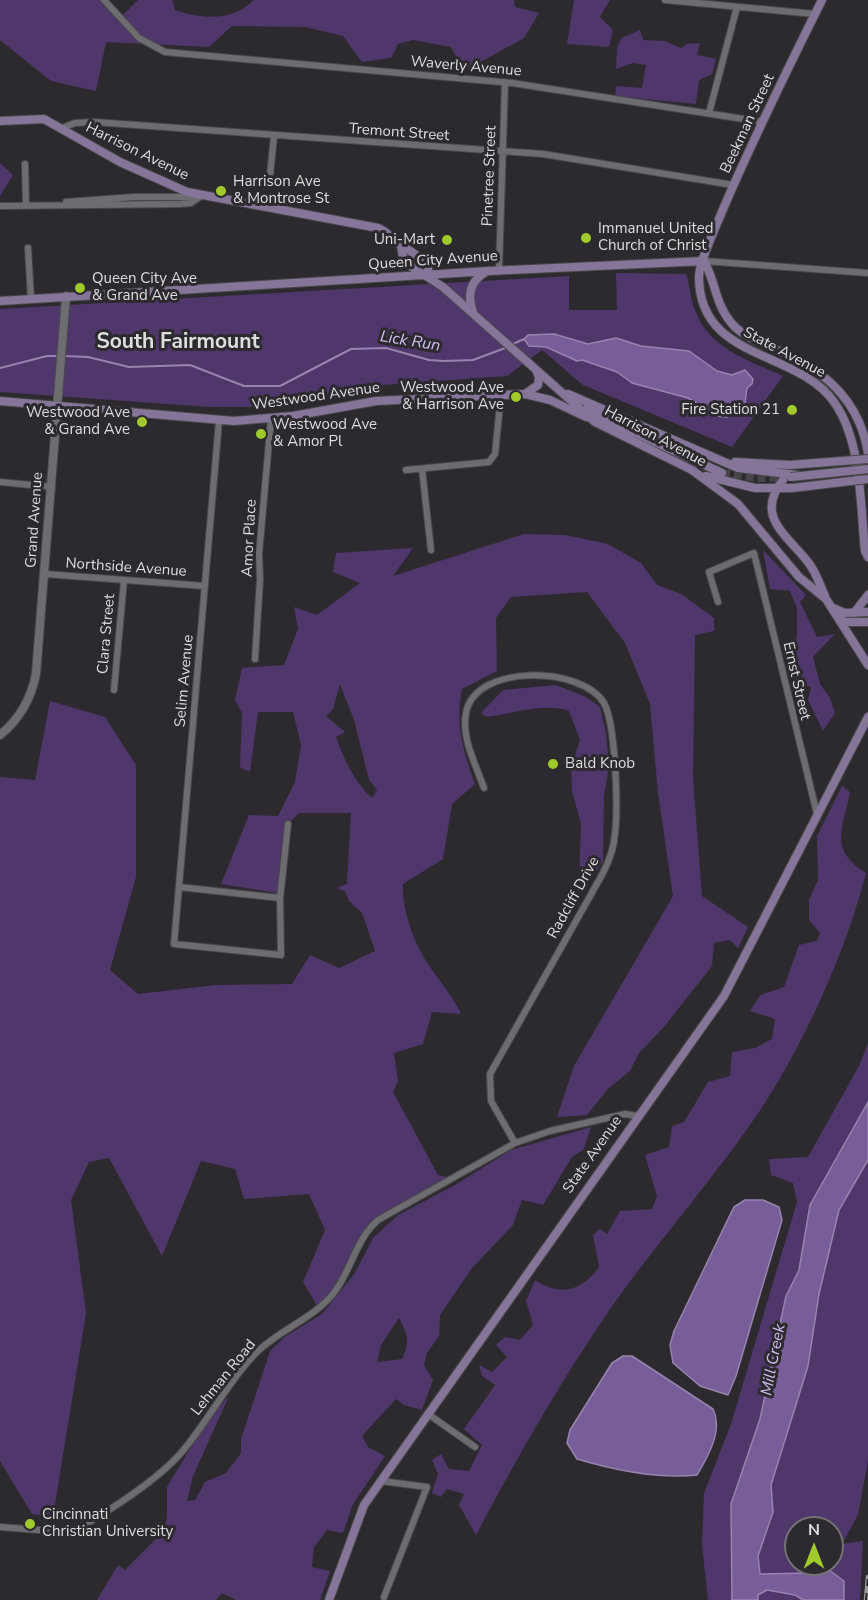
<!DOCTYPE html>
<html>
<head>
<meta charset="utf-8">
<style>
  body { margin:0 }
  #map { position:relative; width:868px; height:1600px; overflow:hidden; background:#2c2a2e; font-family:"Nunito Sans",sans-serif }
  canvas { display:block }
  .north { position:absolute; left:784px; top:1516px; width:60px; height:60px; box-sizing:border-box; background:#2c2a2e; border:2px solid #737275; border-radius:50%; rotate:0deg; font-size:16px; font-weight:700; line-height:24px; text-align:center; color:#dedde0 }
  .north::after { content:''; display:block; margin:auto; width:21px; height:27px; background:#a0c92b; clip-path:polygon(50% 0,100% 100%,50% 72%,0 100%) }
</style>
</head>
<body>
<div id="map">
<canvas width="868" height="1600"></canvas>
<div class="north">N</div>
</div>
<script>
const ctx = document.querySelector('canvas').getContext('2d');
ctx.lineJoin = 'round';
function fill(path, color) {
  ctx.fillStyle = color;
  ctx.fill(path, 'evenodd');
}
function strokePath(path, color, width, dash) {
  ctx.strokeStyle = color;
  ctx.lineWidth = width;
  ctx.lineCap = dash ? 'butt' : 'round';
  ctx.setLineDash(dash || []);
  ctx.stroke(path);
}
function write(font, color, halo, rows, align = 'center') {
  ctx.font = font + ' "Nunito Sans",sans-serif';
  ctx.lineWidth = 6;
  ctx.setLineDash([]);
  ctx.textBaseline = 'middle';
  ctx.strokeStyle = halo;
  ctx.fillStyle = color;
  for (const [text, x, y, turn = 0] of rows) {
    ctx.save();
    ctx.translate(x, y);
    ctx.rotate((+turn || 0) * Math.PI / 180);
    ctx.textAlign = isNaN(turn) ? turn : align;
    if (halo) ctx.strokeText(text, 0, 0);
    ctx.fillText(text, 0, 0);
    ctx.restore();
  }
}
fill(new Path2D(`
  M0,0h104l17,17 17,-17h34l3,10c28,9 57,12 79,-10h260l1,7 24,6 -15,25 -60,33 -13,-24 -38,-7 -15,4 -7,14 -29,4 -19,-26 -38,-9 -73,-1 -23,21 -103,-5 -10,49 -45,-10 -51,-41z
  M574,0h36l-10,17 13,13 -4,17 -42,-3z
  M640,30l3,10 22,1 16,7 6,-4 13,-1 -3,12 19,4 -4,15 -13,6 -3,24 -81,-8 1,-10 26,2 4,-23 -13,-2 -17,6 1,-20 4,-11z
  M0,163l13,12 -13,21z
  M616,273l70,1c4,11 4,24 9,36 14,39 53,50 88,66l-51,71 -149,-62 -41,-35 -35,26 -125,9 -129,22h-44l-209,-15v-83l569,-33v34h48z
  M524,534l41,1 43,9 33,19 16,22 24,9 33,24v13l-19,4 -2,143 9,118 46,31 -10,21 -8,-8 -16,3 -2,23 -49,62 -24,25 -9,18 -22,18 -21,26 -30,2 17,-51 99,-170 -15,-103 -8,-89 -25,-61 -38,-51 -76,5 -15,21 1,53 -35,18c-7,36 1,61 13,95l-23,20 -9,55 -40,25c-1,27 11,60 27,83 12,18 21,26 31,47l-29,-2 -9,32 -29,9 4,28 -5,11 45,83 13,3 -80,48 -24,43 -28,40 -16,-27 22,-52 -16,-36 -65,5 -9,-30 -34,-8 -39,95 -53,-98 -20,4 -18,38 15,113 -33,204 -21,-3 -32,-53v-684l35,3 15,-79 55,16 31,48v112l-26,93 28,24 78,-9 76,-1 18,-29 29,13 36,-17 -13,-38 -13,-12 -4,-10 -9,-3 11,-4 4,-71h-52l-14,14 -8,66 -56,-9 28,-69 29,1 17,-34 6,-37 -8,-33h-35l-8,60 -10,-5 2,-54 -7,-13 7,-32 42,-3 14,-36 -4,-22 23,8 43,-32 -27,-11 3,-19 77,-5 -20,28zM340,684l14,36 15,60 8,10 -5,8c-18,-16 -28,-39 -36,-61l9,-5 -19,-16 7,-7z
  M763,550l43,45 -6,7 17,35 18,-3 -22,23 7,27 10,14 5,15 -12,18 -15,-31 3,-13 -15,-3 -6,-17 7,-32v-27l-7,-17 -20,-2z
  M556,685l30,12 14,10 6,26 3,33 -5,30 -1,66 -10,13 -14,7 2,-58 -9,-33 -1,-23 9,-28 -11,-29c-24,-9 -57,3 -83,6l-5,-4 22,-23z
  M842,786l8,6c-7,38 -22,56 16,81 -20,78 -61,169 -105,236 -47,70 -105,134 -153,203 -49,72 -92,147 -132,223l-17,-30 5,-11 -17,-5 -6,8 -9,-4 6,-19 -6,-14 9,-6 8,15 20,2 13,-26 -18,-16 31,-44 -13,-9 -3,-11 13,7 15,-15 -11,-12 9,-8 15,3 13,-15 -7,-24 9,-21c25,17 47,11 64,-13l-6,-32 7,-6 7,5 13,-23 32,-2 5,-12 -12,-42 24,-8 3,-21 12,-4 24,-40 22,-6 2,-24 23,-4 17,-9 3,-20 -25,-8 10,-16 24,-8 15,-42 18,-4 3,-8 -11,-13v-20l9,-20 -1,-44z
  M868,1043v59l-58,103 -11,65 -13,26 -26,123 -29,85 1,96h-24l-6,-55 2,-52 27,-69 66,-222 -4,-19 -22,-8 -2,-16 39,-2 52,-93z
  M591,1127l-7,22 -12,8 -29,48 -21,-5 -9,25 -41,43 -32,47 -1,21 -12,17 -3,12 9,15 -11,30 -18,-5 -8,-6 -34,37 6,11 17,9 -33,50 -9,27 -16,-3 -13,17 -2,20 18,4 -10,29h-84l-14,-7 -6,7h-119l21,-35 7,5 35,-35 7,-16v-32l40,-66 22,-25 -36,80 -6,25 8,-1 10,-18 21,-9 15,-20v-14l29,-88 16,-15 36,-22 33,-41 18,-35 25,-23 57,-30 56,-35zM399,1318c8,16 12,24 3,41l-25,3 4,-17z
  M868,1160v300l-10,55 -16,29 21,-3 -3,59h-16v-19l-15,-11 -19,3 -50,1 -2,-18 15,-44 -2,-27 37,-119 11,-72 20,-84zM796,1528h36v36h-36z
  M767,1590l28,5 8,5h-45v-5z`), '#4f376b');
const water = new Path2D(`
  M554,334l34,10 28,-6 25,8 48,5 28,20 15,4 13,-5 8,9 -1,5 -5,4 -2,15 -7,9 -11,5 -10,-1 -29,-18 -56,-15 -15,-11 -35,-12 -5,1 -31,-14 -17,-1 -5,-7 4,-4z
  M868,1102v58l-29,50 -20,84 -11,72 -37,119 2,27 -15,44 2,18 50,-1 19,-3 15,11v19h-41l-8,-5 -28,-5 -9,5v5h-26l-1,-96 29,-85 26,-123 13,-26 11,-65z
  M745,1200h18l16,7 3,13 -46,156 -8,19 -28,-9 -27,-23 -3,-18 4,-14 54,-112 6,-12z
  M623,1356h9l81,53c10,21 -4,46 -16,66 -38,4 -83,-5 -120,-16l-10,-16 3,-13 42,-67z`);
fill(water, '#785e99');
strokePath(water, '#9784ae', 1.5);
strokePath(new Path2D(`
  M513,344l11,-5
  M64,356l24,1 41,10 61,-2 54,21h36l71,-37 35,-1 43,12 15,1 29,-1 35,-13
  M0,368l47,-12h12`), '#9784ae', 2);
strokePath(new Path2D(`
  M722,473l34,5 34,-1`), '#474549', 8, [8, 4]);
const minor = new Path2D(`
  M104,0l35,38 26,14 347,31 251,39
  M665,0l150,14
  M709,113l28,-106
  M62,128l13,-5 19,-1 449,32 190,31
  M25,164l1,41
  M269,185l5,-49
  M66,202l68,-5h63
  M0,206l180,-2 11,-1 10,-7
  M28,248l3,51
  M704,261l164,12
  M499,270l6,-188
  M219,421l-45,523 107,11 -1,-57 8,-74
  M422,469l9,81
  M406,470l83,-8 6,-8 6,-59
  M0,482l52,5
  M45,574l160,12
  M718,602l-9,-30 45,-19 63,261
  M255,659l5,-80 -1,-25 12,-135
  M114,690l10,-110
  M484,788c-8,-23 -23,-50 -18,-75 9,-50 116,-47 138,-10 12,22 14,105 11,131 -1,14 -6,27 -12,39l-113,201 1,27 24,42
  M179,887l101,11
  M428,1414l47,33
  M381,1481l46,6 -43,110
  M0,1527l65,5 14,-4c32,-18 78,-48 102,-75 28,-33 47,-72 77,-102 24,-23 59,-34 78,-61 16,-23 21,-52 42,-70l137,-77 35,-12 75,-17 12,2`);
const tertiary = new Path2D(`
  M0,735c20,-16 31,-36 36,-61l30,-378`);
const secondary = new Path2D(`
  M822,0c-35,70 -70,141 -101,214 -6,15 -22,48 -22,63 0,84 98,72 135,125 28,39 26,102 31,149l3,6
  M0,121l44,-2 76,43 67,30 191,36c10,4 15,12 23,17 12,8 16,9 27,20v10
  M401,245l2,12 9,10 31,20 152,135 97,48 46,34 61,73 27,22 42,66
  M704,261c13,23 10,44 31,66 14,13 32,18 49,26 44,20 76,50 84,100
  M0,301l489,-30 215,-10
  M473,312c-6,-17 -3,-31 13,-40
  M525,394l13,-9 1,-8 -3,-7
  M568,394l170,74 59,7
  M0,401l234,20 59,-5 83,-15 149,-7 25,6 36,17
  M586,410l136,63
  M735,462l55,3
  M706,476l49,12h37
  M783,480c-29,36 4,55 25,82 8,10 12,23 17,34
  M833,608l12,5 23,-1
  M854,613l14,-18
  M840,619l6,3h22
  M329,1600l35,-95 360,-509 144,-279`);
strokePath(minor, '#49484b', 8);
strokePath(tertiary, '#49484b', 10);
strokePath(secondary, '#49484b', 10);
strokePath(minor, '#6d6c70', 6);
strokePath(tertiary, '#6d6c70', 8);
strokePath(secondary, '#857699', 8);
const rail = new Path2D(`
  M866,1600l2,-23`);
strokePath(rail, '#9b9a9d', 4.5);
strokePath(rail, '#2c2a2e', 2, [7]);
const secondaryBridge = new Path2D(`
  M790,465l78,-6
  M791,477l77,-8
  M792,488l76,-9`);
strokePath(secondaryBridge, '#49484b', 10, []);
strokePath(secondaryBridge, '#857699', 8);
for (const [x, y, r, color] of [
  [221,191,6,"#a0c92b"],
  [586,238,6,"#a0c92b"],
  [447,240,6,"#a0c92b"],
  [80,288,6,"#a0c92b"],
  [516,397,6,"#a0c92b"],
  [792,410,6,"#a0c92b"],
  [142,422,6,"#a0c92b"],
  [261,434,6,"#a0c92b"],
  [553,764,6,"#a0c92b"],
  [30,1524,6,"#a0c92b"]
]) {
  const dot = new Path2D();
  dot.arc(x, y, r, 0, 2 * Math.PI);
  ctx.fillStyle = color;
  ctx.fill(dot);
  strokePath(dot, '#2c2a2e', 2);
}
write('15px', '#dedde0', '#2c2a2e', [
  ["Waverly Avenue",466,67,5],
  ["Beekman Street",748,124,-65],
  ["Tremont Street",399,133,4],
  ["Harrison Avenue",137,152,26],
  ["Pinetree Street",490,176,-88],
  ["Queen City Avenue",433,261,-4],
  ["State Avenue",784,353,28],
  ["Westwood Avenue",316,397,-8],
  ["Harrison Avenue",655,437,28],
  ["Grand Avenue",35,520,-86],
  ["Amor Place",250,538,-87],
  ["Northside Avenue",126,568,4],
  ["Clara Street",107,634,-85],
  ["Selim Avenue",185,681,-85],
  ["Ernst Street",796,681,77],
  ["Radcliff Drive",574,898,-61],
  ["State Avenue",593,1155,-55],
  ["Lehman Road",224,1378,-51]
]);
write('15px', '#dedde0', '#2c2a2e', [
  ["Harrison Ave",233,182],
  ["& Montrose St",233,199],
  ["Immanuel United",598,229],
  ["Church of Christ",598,246],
  ["Uni-Mart",435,240,"right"],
  ["Queen City Ave",92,279],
  ["& Grand Ave",92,296],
  ["Westwood Ave",504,388,"right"],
  ["& Harrison Ave",504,405,"right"],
  ["Fire Station 21",780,410,"right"],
  ["Westwood Ave",130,413,"right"],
  ["& Grand Ave",130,430,"right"],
  ["Westwood Ave",273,425],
  ["& Amor Pl",273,442],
  ["Bald Knob",565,764],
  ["Cincinnati",42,1515],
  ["Christian University",42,1532]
], 'left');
write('italic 16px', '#d5bff3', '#2c2a2e', [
  ["Lick Run",410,342,9],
  ["Mill Creek",774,1360,-79]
]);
write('bold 21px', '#dedde0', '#2c2a2e', [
  ["South Fairmount",178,343]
]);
</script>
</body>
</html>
